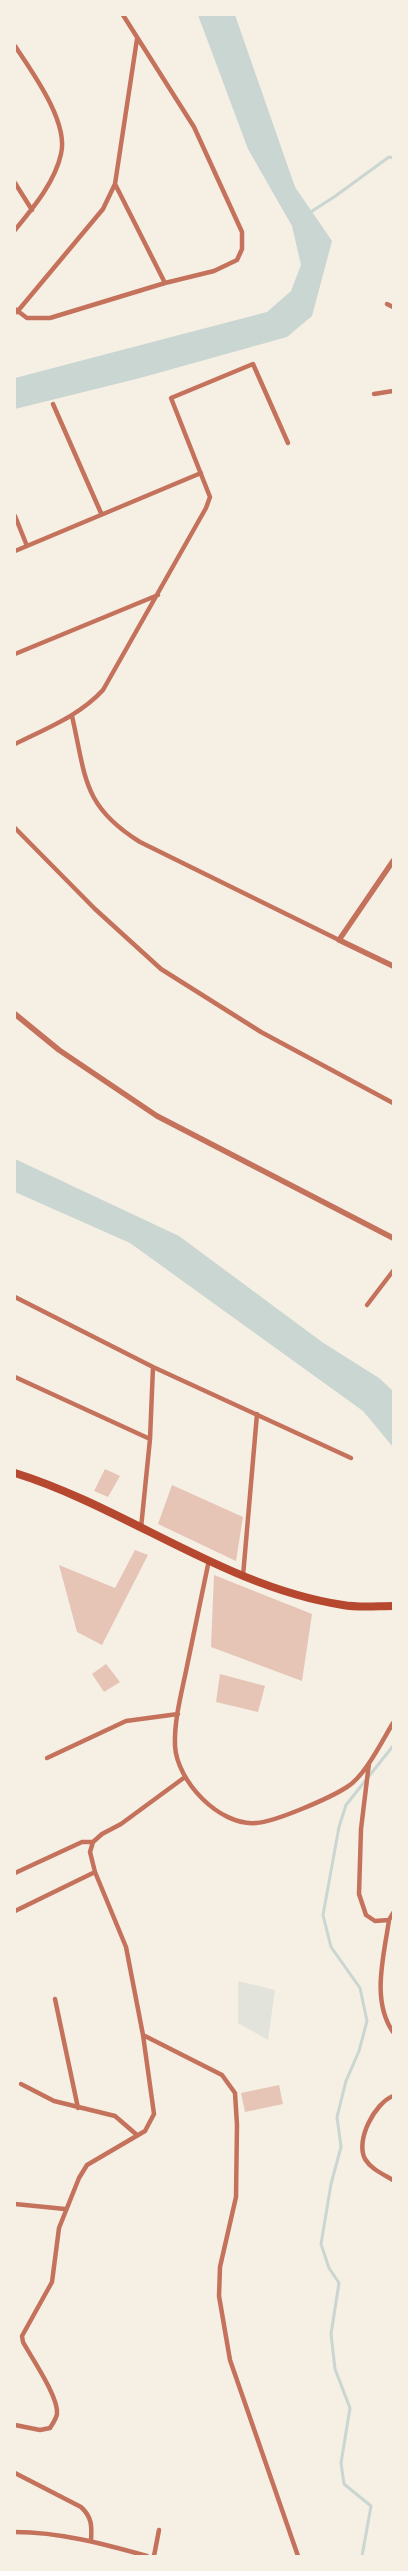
<!DOCTYPE html>
<html>
<head>
<meta charset="utf-8">
<style>
  body { margin:0 }
  #map { position:relative; width:408px; height:2571px; overflow:hidden; background:#f6efe4; font-family:Inter,sans-serif }
  canvas { display:block }
  .frame { position:absolute; inset:0; border:16px solid #f6efe4; pointer-events:none }
</style>
</head>
<body>
<div id="map">
<canvas width="408" height="2571"></canvas>
<div class="frame"></div>
</div>
<script>
const ctx = document.querySelector('canvas').getContext('2d');
ctx.lineJoin = 'round';
function fill(path, color) {
  ctx.fillStyle = color;
  ctx.fill(path, 'evenodd');
}
function strokePath(path, color, width, dash) {
  ctx.strokeStyle = color;
  ctx.lineWidth = width;
  ctx.lineCap = dash ? 'butt' : 'round';
  ctx.setLineDash(dash || []);
  ctx.stroke(path);
}
fill(new Path2D(`
  M238,1981l37,9 -7,50 -30,-17z`), '#e2e4dc');
fill(new Path2D(`
  M198,15h37l60,172 37,54 -20,75 -25,21 -147,41 -125,31v-31l252,-66 24,-21 10,-26 -9,-39 -44,-77z
  M15,1159l164,77 143,106 57,36 14,13v56l-30,-36 -233,-168 -115,-51z`), '#c9d6d2');
strokePath(new Path2D(`
  M309,213l25,-16 55,-40 4,1
  M362,2556l9,-50 -27,-22 -3,-21 9,-55 -15,-39 -4,-35 8,-51 -10,-15 -8,-24 10,-60 10,-37 -4,-30 9,-36 13,-30 8,-30 -7,-33 -29,-41 -8,-32 16,-88 7,-22 47,-59`), '#c9d6d2', 3);
fill(new Path2D(`
  M105,1469l15,7 -12,21 -14,-6z
  M172,1485l71,32 -7,44 -78,-37z
  M135,1550l13,5 -46,90 -25,-13 -18,-67 56,23z
  M214,1575l98,39 -10,67 -91,-34z
  M106,1664l14,18 -16,10 -12,-18z
  M220,1674l45,12 -7,26 -42,-10z
  M279,2085l4,19 -38,8 -4,-19z`), '#e6c5b7');
strokePath(new Path2D(`
  M15,46c17,26 54,76 46,108 -6,28 -28,54 -46,76
  M15,183l17,27
  M115,184l50,99
  M387,304l6,3
  M15,309l12,9h23l115,-35 49,-12 23,-11 5,-11v-17l-48,-105 -71,-112
  M17,312l86,-103 12,-25 22,-145
  M374,394l19,-3
  M53,404l48,109
  M15,516l12,30
  M15,551l186,-78
  M15,654l143,-59
  M72,716c14,61 10,90 68,126l199,98
  M15,744c32,-16 64,-28 88,-54l103,-182 4,-11 -39,-99 82,-34 35,79
  M15,828l80,81 66,60 100,63 132,71
  M15,1297l138,70 198,91
  M367,1305l26,-34
  M15,1377l135,62
  M141,1528l9,-89 3,-72
  M209,1560c-8,37 -15,74 -23,111 -5,24 -12,50 -11,75 2,35 44,80 81,77 19,-1 74,-25 91,-36 18,-11 35,-46 46,-64
  M243,1576l14,-162
  M47,1758l79,-37 52,-7
  M369,1763l-8,66 -2,65 7,21 9,6 14,-1
  M15,1873l67,-31h11
  M15,1911l80,-39
  M393,1913l-4,7c-5,36 -18,80 4,112
  M55,1999l23,109
  M143,2035l79,40 13,18 2,32 -1,72 -16,70 -1,29 11,64 68,196
  M21,2084l33,17 61,15 22,19
  M393,2096c-18,7 -38,44 -28,63 6,10 18,15 28,21
  M15,2204l50,5
  M15,2425l25,5 10,-2c3,-5 6,-9 7,-14 2,-17 -26,-57 -34,-72l-1,-6 30,-54 7,-54 20,-50 8,-13 58,-34 9,-17 -11,-79 -17,-88 -31,-75 -5,-20 3,-10 9,-8 19,-10 64,-47
  M15,2473l66,34c11,10 11,19 10,34
  M15,2532c45,0 89,12 132,24
  M154,2556l5,-26`), '#c5725c', 4.5);
strokePath(new Path2D(`
  M393,861l-54,79 54,26
  M15,1014l44,36 98,66 236,122`), '#c5725c', 5.5);
strokePath(new Path2D(`
  M15,1473c112,35 210,114 328,132 16,3 34,1 50,1`), '#b5482f', 8);
</script>
</body>
</html>
